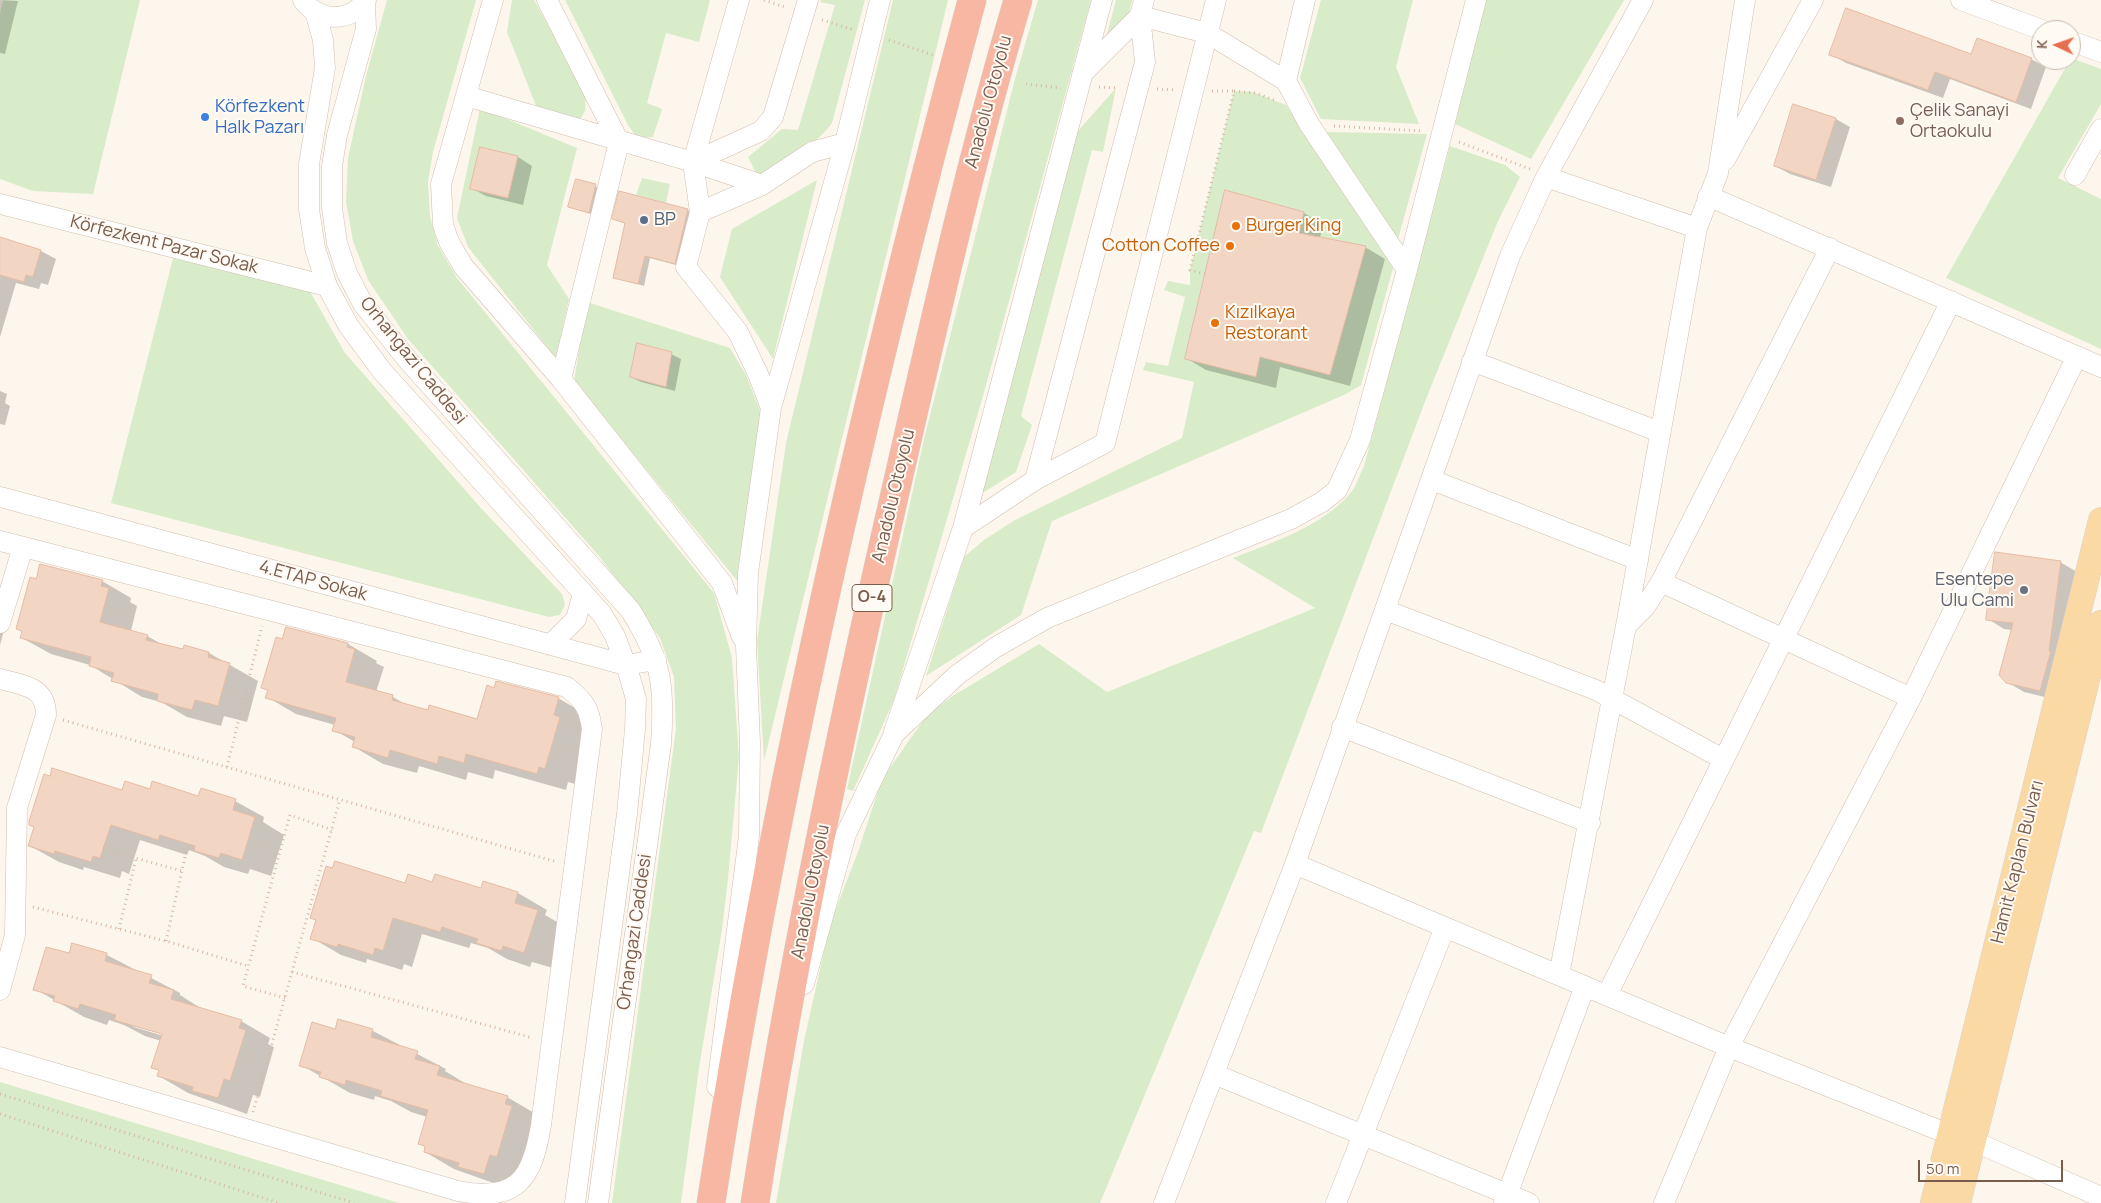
<!DOCTYPE html>
<html>
<head>
<meta charset="utf-8">
<style>
  body { margin:0 }
  #map { position:relative; width:2101px; height:1203px; overflow:hidden; background:#fdf6ec; font-family:Manrope,sans-serif }
  canvas { display:block }
  .north { position:absolute; left:2031px; top:20px; width:50px; height:50px; box-sizing:border-box; background:#fffaf3; border:1px solid #cabbb1; border-radius:50%; rotate:273deg; font-size:14px; font-weight:700; line-height:20px; text-align:center; color:#7a5c4d }
  .north::after { content:''; display:block; margin:auto; width:18px; height:22px; background:#e76f51; clip-path:polygon(50% 0,100% 100%,50% 72%,0 100%) }
  .scale { position:absolute; left:1918px; top:1160px; width:145px; height:22px; box-sizing:border-box; border:2px solid #7a5c4d; border-top:0; padding-left:6px; font-size:15px; line-height:18px; white-space:nowrap; color:#7a5c4d; -webkit-text-stroke:4px #fffaf3; paint-order:stroke }
</style>
</head>
<body>
<div id="map">
<canvas width="2101" height="1203"></canvas>
<div class="north">K</div>
<div class="scale">50 m</div>
</div>
<script>
const ctx = document.querySelector('canvas').getContext('2d');
ctx.lineJoin = 'round';
function fill(path, color) {
  ctx.fillStyle = color;
  ctx.fill(path, 'evenodd');
}
function strokePath(path, color, width, dash) {
  ctx.strokeStyle = color;
  ctx.lineWidth = width;
  ctx.lineCap = dash ? 'butt' : 'round';
  ctx.setLineDash(dash || []);
  ctx.stroke(path);
}
function write(font, color, halo, rows, align = 'center') {
  ctx.font = font + ' Manrope,sans-serif';
  ctx.lineWidth = 4;
  ctx.setLineDash([]);
  ctx.textBaseline = 'middle';
  ctx.strokeStyle = halo;
  ctx.fillStyle = color;
  for (const [text, x, y, turn = 0] of rows) {
    ctx.save();
    ctx.translate(x, y);
    ctx.rotate((+turn || 0) * Math.PI / 180);
    ctx.textAlign = isNaN(turn) ? turn : align;
    if (halo) ctx.strokeText(text, 0, 0);
    ctx.fillText(text, 0, 0);
    ctx.restore();
  }
}
fill(new Path2D(`
  M3,0h137l-47,194 -60,-3 -33,-12v-166z
  M387,0h89l-43,152 -5,30 2,35 8,29 19,32 257,315 18,65 7,99 -11,122 -6,50 -23,139 -18,135h-69l64,-474 -2,-52 -14,-39 -61,-82 -191,-217 -40,-59 -15,-39 -7,-39 2,-44 18,-82z
  M512,0h22l52,93 -1,18 -5,8 -11,3 -33,-16 -29,-74z
  M565,0h145l-11,42 -33,-9 -19,70 15,6 -9,28 -16,1 -9,-13z
  M821,0h44l-33,123c-18,25 -47,38 -74,54l-10,-20 34,-28 16,1 37,-125 -15,-3z
  M893,0h55l-184,761 -7,-120 29,-198z
  M1038,0h53l-108,396 -89,304 -41,91 -6,-2 78,-354 91,-360z
  M1116,0h16l-3,13 -23,25z
  M1321,0h92l-17,67 23,57 -98,-5 -21,-41z
  M1485,0h139l-93,159 -76,-35z
  M2071,58l30,11v35l-43,74 43,21v150l-155,-71z
  M1116,88l-13,64 -11,-2 -71,266 11,9 -16,47 -35,22 96,-362z
  M1234,91l19,1 33,13 107,163 -32,117 -17,10 -292,126 -31,94 -95,61 38,-119 20,-17 31,-20 167,-82 12,-56 -51,-12 3,-8 22,4 17,-69 -21,-7 4,-9 22,4v-15z
  M480,108l97,40 -30,117 22,34 -13,59 -88,-111 -11,-29z
  M1327,132l100,2 -30,109z
  M1450,146l55,19 15,12 -22,44 -70,173 -167,439 -7,-2 -154,372h-324l28,-162 26,-117 28,-72 24,-73 45,-64 24,-18 88,-53 68,48 208,-84 -82,-50c38,-15 93,-33 119,-67 5,-7 8,-17 12,-25z
  M642,178l28,6 -4,19 -30,-8z
  M817,180l-44,179 -53,-82 12,-48z
  M173,258l135,30 37,65 135,154 82,87 3,11 -5,10 -11,2 -438,-114z
  M587,302l143,46 16,27 15,38 -22,170 -165,-202z
  M0,1082l399,121h-399z`), '#d8ecc9');
fill(new Path2D(`
  M0,0l18,1 -13,53 -5,-1z
  M1831,54l141,1 59,4 15,8 -15,42 -81,-30 -7,19 -97,-35z
  M1836,119l14,8 -19,60 -41,-13 -15,-8z
  M518,157l14,9 -9,39 -37,-9 -15,-8z
  M577,181l23,7 -6,27 -24,-8z
  M687,210l6,3 -13,53 -30,-8 -6,28 -30,-9 12,-53 -12,-5z
  M1304,213l19,11 -3,14 45,9 20,12 -35,127 -70,-19 -4,21 -70,-18 -20,-12z
  M0,239l41,12 15,8 -8,26 -7,-2 -2,6 -23,-6 -16,54z
  M671,354l10,5 -6,32 -34,-9 -10,-5z
  M0,391l7,3 -2,9 5,3 -5,19 -5,-1z
  M2060,562l17,10 -20,128 -33,-8 -17,-10 5,-52 -8,-1 -16,-10z
  M37,580l65,1 29,17 -1,4 7,4 -6,25 16,5 18,10 19,5 25,2 49,28 -11,41 -23,-6 -3,10 -34,-9 -26,-15 -19,-5 -52,-32 -39,-11 -29,-16z
  M0,607l9,5 -9,33z
  M287,628l61,16 29,17 -1,2 8,4 -8,25 17,5 17,10 68,13 80,-22 29,17 2,20 -14,49 -7,-2 -2,8 -71,-20 -2,9 -25,-7 -2,8 -47,-14 -2,7 -34,-9 -29,-17 1,-5 -21,-12 1,-5 -39,-11 -29,-17 2,-6 -6,-3z
  M151,790l84,11 29,16 -1,5 21,13 -13,41 -21,-7 -2,5 -24,-7 -19,-11 -16,-6 -2,5 -47,-15 -11,34 -7,-3 -2,7 -36,-11 -1,3 -24,-8 -29,-16 93,-54z
  M433,883l49,7 2,-7 34,10 29,17 -2,5 21,12 -13,41 -21,-6 -2,5 -23,-8 -19,-11 -17,-5 -2,5 -47,-14 -10,33 -8,-3 -2,6 -35,-11 -1,4 -25,-8 -29,-17 94,-54z
  M73,945l34,10 73,38v2l22,14 39,12 29,17 -2,6 6,3 -14,50 -7,-2 -6,19 -59,-21 -29,-17 1,-5 -7,-4 8,-26 -16,-5 -21,-11 -15,-5 -2,5 -23,-8 -49,-28 35,-34zM131,1024l37,11 -1,2 -33,-10z
  M339,1021l34,10 73,38 -1,2 23,14 39,12 29,17 -23,76 -59,-21 -29,-17 1,-5 -7,-4 8,-26 -16,-5 -20,-11 -16,-5 -1,4 -24,-7 -49,-28 35,-34z`), '#0003');
const building = new Path2D(`
  M1846,8l125,46 6,-16 55,20 -16,44 -81,-30 -7,18 -99,-35z
  M1793,104l43,14 -20,62 -42,-14z
  M480,147l38,9 -10,42 -38,-9z
  M576,179l20,5 -7,29 -21,-6z
  M1225,190l79,22 -5,21 67,13 -36,129 -70,-18 -4,20 -71,-18z
  M619,191l69,18 -13,55 -30,-8 -7,28 -25,-6 12,-55 -13,-4z
  M0,237l41,13 -8,27 -7,-2 -2,7 -24,-7z
  M637,343l35,9 -6,35 -36,-10z
  M1995,552l66,9 -12,90h2l-11,40 -34,-8 -7,-8 14,-52 -27,-3z
  M40,564l63,16 -2,6 8,2 -9,34 48,13 -2,5 37,9 1,-4 25,7 -1,5 22,6 -12,43 -23,-6 -3,10 -35,-9 1,-7 -47,-13 3,-8 -25,-7 2,-9 -71,-19 2,-7 -6,-2 14,-52 6,2z
  M286,627l62,16 -1,4 8,2 -9,33 47,13 -1,5 36,10 1,-5 48,14 10,-34 7,3 2,-7 63,16 -5,18 6,2 -15,52 -6,-2 -2,7 -71,-20 -2,9 -25,-7 -2,8 -47,-14 -2,8 -36,-11 3,-10 -23,-6 4,-13 -71,-20 3,-8 -7,-2 15,-51 6,2z
  M52,768l70,22 3,-9 25,8 2,-8 46,15 3,-8 35,11 -3,11 22,7 -13,43 -21,-7 -2,5 -25,-7 1,-5 -35,-11 -2,5 -47,-15 -11,33 -7,-2 -2,6 -36,-11 -1,3 -26,-8 6,-19 -5,-2v-4l15,-47 6,2z
  M335,861l70,22 3,-9 24,8 3,-8 46,14 2,-7 35,11 -3,11 23,7 -14,43 -21,-7 -2,5 -25,-8 2,-4 -36,-12 -2,5 -47,-14 -10,33 -8,-3 -2,7 -35,-11 -1,3 -27,-8 6,-19 -6,-2 16,-52 6,2z
  M72,943l35,10 -2,8 47,14 -3,8 25,7 -3,9 71,21 -3,8 7,2 -16,51 -6,-2 -6,19 -26,-7 1,-4 -36,-11 2,-6 -8,-2 11,-34 -48,-14 2,-5 -36,-11 -2,5 -25,-8 2,-5 -22,-6 13,-43 23,6z
  M338,1019l35,10 -2,8 47,14 -3,8 25,7 -3,9 71,21 -3,8 7,2 -15,51 -7,-2 -6,19 -26,-7 1,-4 -35,-11 1,-6 -7,-2 10,-34 -48,-14 2,-5 -36,-11 -1,5 -26,-8 2,-5 -22,-6 13,-44 23,7z`);
fill(building, '#f3d5c3');
strokePath(building, '#e6bba3', 1);
const minor = new Path2D(`
  M303,0c16,22 47,23 63,0
  M493,0l-52,184 2,41 6,17 14,24 98,113 161,204 20,54
  M547,0l72,142 -58,237
  M1643,0l-97,177 -36,79 -215,608 434,183 222,88 22,6 128,56
  M1961,0l81,30
  M365,2l1,27 -29,106 -5,31v42l5,35 10,30 16,31 43,54 225,253c31,50 34,75 30,133l-63,459
  M315,11l8,29 2,28 -16,96v45l6,39 12,38 21,39 34,46 220,243 13,22 13,35 8,28 -1,30 -8,85 -52,389
  M2071,41l30,11
  M1082,74l58,-58 4,-16
  M1286,81l19,-81
  M466,96l227,66 69,23
  M1725,160l88,-160
  M693,162l68,-31 12,-14 35,-117
  M2075,175l26,-46
  M1546,177l151,51
  M1708,196l393,171
  M0,204l327,82
  M700,212l-7,-50 46,-162
  M1472,361l188,71
  M771,408l-13,-34 -20,-42 -52,-65 14,-55 62,-27 50,-33 33,-9
  M1035,480l110,-418 -5,-46 67,17 79,48 23,43 98,146
  M1432,480l206,80
  M0,497l626,168 30,-5
  M963,528l72,-48 70,-37 111,-443
  M0,541l567,146c17,14 22,20 25,42l-51,396c-9,56 -25,77 -83,66l-458,-134
  M1661,582l250,116
  M1385,610l211,80 127,69
  M0,623l23,-76
  M1626,626l19,-19 16,-25 169,-334
  M550,645l26,-26 7,-26
  M0,679c23,6 46,7 46,36l-29,93 -2,127 -15,55
  M1342,727l248,96
  M894,732l69,-204 139,-528
  M1559,975l67,-349 71,-398 21,-55 27,-173
  M804,984l42,-150 48,-100 63,-59 39,-28 51,-29 244,-99 31,-17 15,-12 23,-50 47,-170 69,-270
  M1607,995l344,-694
  M1214,1074l315,129
  M717,1087l32,-251 1,-93 -4,-97 2,-73 23,-165 74,-265 35,-143
  M1164,1203l131,-339
  M1336,1203l109,-276
  M1504,1203l81,-217
  M1664,1203l65,-156 182,-349 166,-342`);
const major = new Path2D(`
  M1933,1203l168,-683
  M1958,1203l143,-580`);
const highway = new Path2D(`
  M711,1203c62,-406 154,-807 261,-1203
  M755,1203c37,-242 88,-484 143,-723 37,-161 73,-322 120,-480`);
strokePath(minor, '#d1beb0', 21);
strokePath(major, '#dad1cd', 26);
strokePath(highway, '#dad1cd', 29);
strokePath(new Path2D(`
  M764,0l21,7
  M822,20l32,10
  M889,40l44,15
  M1026,84l35,4
  M1099,87l19,1
  M1157,89l19,1
  M1212,91h22
  M1334,126l89,5
  M1459,142l71,27
  M1205,274l-15,-4 44,-179 22,2 18,7
  M63,720l494,142
  M227,767l35,-141
  M103,849l79,22
  M33,907l133,34 82,25
  M119,929l17,-70
  M166,941l22,-97
  M292,972l241,66
  M285,998l-42,-12 47,-171 42,15
  M0,1094l354,109
  M253,1112l87,-313
  M0,1114l279,89`), '#d9b8a5', 3, [1, 4]);
strokePath(minor, '#fff', 20);
strokePath(major, '#fbd9a5', 25);
strokePath(highway, '#f7b7a3', 28);
for (const [x, y, r, color] of [
  [205,117,5,"#3f7fe0"],
  [1900,121,5,"#8d6e63"],
  [644,220,5,"#5c6f8a"],
  [1236,226,5,"#e8710a"],
  [1230,246,5,"#e8710a"],
  [1215,323,5,"#e8710a"],
  [2024,590,5,"#6b7280"]
]) {
  const dot = new Path2D();
  dot.arc(x, y, r, 0, 2 * Math.PI);
  ctx.fillStyle = color;
  ctx.fill(dot);
  strokePath(dot, '#fffaf3', 2);
}
for (const [x, y, w] of [
  [872,598,40]
]) {
  const box = new Path2D();
  box.roundRect(x - w / 2, y - 13.5, w, 27, 4);
  ctx.fillStyle = '#fffaf3';
  ctx.fill(box);
  strokePath(box, '#7a5c4d', 1);
}
write('bold 16px', '#7a5c4d', null, [
  ["O-4",872,598]
]);
write('18px', '#7a5c4d', '#fffaf3', [
  ["Anadolu Otoyolu",989,102,-75],
  ["Körfezkent Pazar Sokak",164,245,14],
  ["Orhangazi Caddesi",413,361,51],
  ["Anadolu Otoyolu",894,496,-77],
  ["4.ETAP Sokak",313,581,15],
  ["Hamit Kaplan Bulvarı",2018,862,-76],
  ["Anadolu Otoyolu",811,892,-79],
  ["Orhangazi Caddesi",635,932,-82]
]);
write('18px', '#366cbe', '#fffaf3', [
  ["Körfezkent",215,107],
  ["Halk Pazarı",215,128]
], 'left');
write('18px', '#785e54', '#fffaf3', [
  ["Çelik Sanayi",1910,111],
  ["Ortaokulu",1910,132]
], 'left');
write('18px', '#4e5e75', '#fffaf3', [
  ["BP",654,220]
], 'left');
write('18px', '#c56008', '#fffaf3', [
  ["Burger King",1246,226],
  ["Cotton Coffee",1220,246,"right"],
  ["Kızılkaya",1225,313],
  ["Restorant",1225,334]
], 'left');
write('18px', '#5b616d', '#fffaf3', [
  ["Esentepe",2014,580],
  ["Ulu Cami",2014,601]
], 'right');
</script>
</body>
</html>
